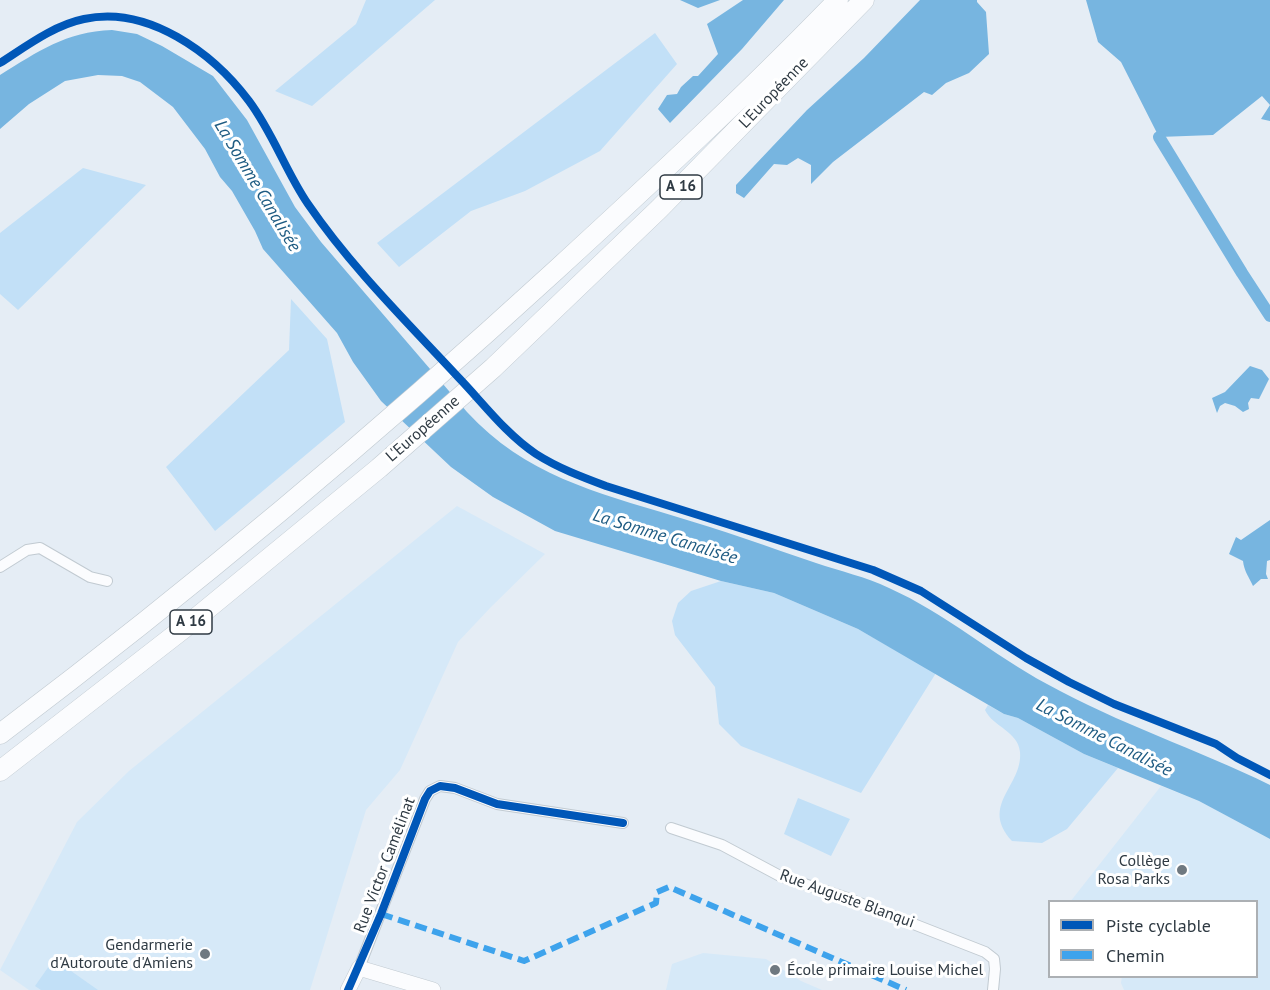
<!DOCTYPE html>
<html>
<head>
<meta charset="utf-8">
<style>
  body { margin:0 }
  #map { position:relative; width:1270px; height:990px; overflow:hidden; background:#e5edf5; font-family:"PT Sans",sans-serif }
  canvas { display:block }
  .legend { position:absolute; left:1048px; top:900px; width:210px; height:78px; box-sizing:border-box; background:#fff; border:2px solid #acb0b4; margin:0; padding:8px 10px; list-style:none; font-size:18px; color:#2f3a43 }
  .legend li { display:flex; align-items:center; gap:12px; height:30px }
  .legend b { width:30px; border:2px solid #acb0b4 }
</style>
</head>
<body>
<div id="map">
<canvas width="1270" height="990"></canvas>
<ul class="legend">
<li><b style="height:8px;background:#0057b8"></b>Piste cyclable</li>
<li><b style="height:8px;background:#3ea3ec"></b>Chemin</li>
</ul>
</div>
<script>
const ctx = document.querySelector('canvas').getContext('2d');
ctx.lineJoin = 'round';
function fill(path, color) {
  ctx.fillStyle = color;
  ctx.fill(path, 'evenodd');
}
function strokePath(path, color, width, dash) {
  ctx.strokeStyle = color;
  ctx.lineWidth = width;
  ctx.lineCap = dash ? 'butt' : 'round';
  ctx.setLineDash(dash || []);
  ctx.stroke(path);
}
function write(font, color, halo, rows, align = 'center') {
  ctx.font = font + ' "PT Sans",sans-serif';
  ctx.lineWidth = 6;
  ctx.setLineDash([]);
  ctx.textBaseline = 'middle';
  ctx.strokeStyle = halo;
  ctx.fillStyle = color;
  for (const [text, x, y, turn = 0] of rows) {
    ctx.save();
    ctx.translate(x, y);
    ctx.rotate((+turn || 0) * Math.PI / 180);
    ctx.textAlign = isNaN(turn) ? turn : align;
    if (halo) ctx.strokeText(text, 0, 0);
    ctx.fillText(text, 0, 0);
    ctx.restore();
  }
}
fill(new Path2D(`
  M457,506l88,48 -54,53 -33,35 -58,128 -34,40 -56,180h-281l-29,-20 77,-148 52,-51z
  M1161,786l38,15 71,38v151h-146l-3,-7 1,-7h134v-74h-186z
  M703,953l63,6 35,22 21,9h-156l6,-26z`), '#d6e9f8');
fill(new Path2D(`
  M366,0h69l-123,106 -37,-15 81,-67z
  M655,33l22,31 -77,87 -75,40 -54,20 -72,56 -22,-24z
  M83,168l63,17 -128,125 -18,-16v-61z
  M291,299l36,40 18,83 -130,109 -49,-64 123,-117z
  M721,581l53,12 84,36 78,44 -75,120 -120,-47 -22,-22 -4,-37 -40,-52 -3,-14 6,-18 13,-12z
  M988,705l16,9 14,4 66,36 34,14 -51,61 -25,14 -30,-2c-33,-36 11,-55 8,-89 -2,-21 -27,-25 -35,-42z
  M798,798l52,21 -19,37 -47,-22z
  M54,959l44,31h-57l-6,-4z`), '#c2e0f7');
fill(new Path2D(`
  M680,0h40l-22,8z
  M743,0h41l-42,49 -72,74 -12,-14 9,-14 10,-1 4,-7 12,-11h5l20,-22 -11,-30z
  M920,0h57v2l9,10 3,42 -20,19 -23,10 -14,12 -8,-3 -91,70 -22,22v-19l-13,-7 -11,7 -13,-1 -30,34 -8,-5v-8l71,-75 57,-52z
  M1086,0h184v121l-9,-2 9,-14 -8,-9 -49,39 -54,2 -38,-75 -23,-20z
  M112,30l25,4 25,12 51,30 34,44 48,87 26,35 146,170c58,63 128,80 207,104 48,14 95,31 142,47 24,8 50,14 73,25 56,25 104,67 158,96 72,40 150,65 223,101v54l-71,-38 -115,-47 -66,-36 -14,-4 -146,-85 -84,-36 -53,-12 -166,-50 -62,-34 -42,-30 -70,-66 -28,-39 -16,-29 -74,-84 -8,-18 -23,-40 -12,-14 -15,-28 -32,-42 -33,-25 -18,-6 -24,-1 -33,6 -36,23 -29,25v-54c39,-24 65,-43 112,-45z
  M1250,366l12,4 7,9 -10,20 -8,-1 -3,5 1,6 -6,3 -8,-6 -10,-3 -5,3 -3,7 -5,-15 13,-6z
  M1270,520v40l-3,1 -1,13 2,5h-7l-8,7c-4,-9 -9,-15 -10,-25l-14,-7 7,-17 5,3z`), '#77b5e0');
strokePath(new Path2D(`
  M1159,137l83,136 28,43`), '#77b5e0', 12);
const street = new Path2D(`
  M0,567l27,-17 13,-2 50,29 17,4
  M671,828l51,17 58,31 67,22 138,54 9,7 1,10 -2,21
  M359,968l66,-169 5,-8 10,-5 15,2 42,16 126,19`);
const secondary = new Path2D(`
  M348,990l11,-22 74,22`);
const highway = new Path2D(`
  M0,734c192,-145 377,-300 555,-463 96,-88 192,-177 283,-271
  M0,771l184,-143 195,-160 114,-100 166,-159 205,-209`);
strokePath(street, '#c1cad1', 12);
strokePath(secondary, '#c1cad1', 16);
strokePath(highway, '#c1cad1', 21);
strokePath(street, '#fbfcfe', 10);
strokePath(secondary, '#fbfcfe', 15);
strokePath(highway, '#fbfcfe', 20);
strokePath(new Path2D(`
  M381,914l143,47 132,-58 1,-11 12,-5 237,103`), '#3ea3ec', 6, [12, 6]);
strokePath(new Path2D(`
  M0,63c25,-16 54,-38 84,-44 64,-14 129,34 165,82 24,32 37,71 59,103 43,63 99,118 151,174 24,25 47,56 77,76 22,14 46,23 70,32l267,84 48,21 105,67 43,24 45,22 102,40 21,14 33,17
  M348,990l33,-76 44,-115 5,-8 10,-5 15,2 42,16 126,19`), '#0057b8', 8);
for (const [x, y, r, color] of [
  [1182,870,6,"#6f7981"],
  [205,954,6,"#6f7981"],
  [775,970,6,"#6f7981"]
]) {
  const dot = new Path2D();
  dot.arc(x, y, r, 0, 2 * Math.PI);
  ctx.fillStyle = color;
  ctx.fill(dot);
  strokePath(dot, '#fff', 2);
}
for (const [x, y, w] of [
  [681,187,42],
  [191,622,42]
]) {
  const box = new Path2D();
  box.roundRect(x - w / 2, y - 12, w, 24, 4.5);
  ctx.fillStyle = '#fff';
  ctx.fill(box);
  strokePath(box, '#2f3a43', 1.5);
}
write('bold 15px', '#2f3a43', null, [
  ["A 16",681,187],
  ["A 16",191,622]
]);
write('16px', '#2f3a43', '#fff', [
  ["L'Européenne",774,93,-46],
  ["L'Européenne",423,429,-41],
  ["Rue Victor Camélinat",385,865,-69],
  ["Rue Auguste Blanqui",847,899,20]
]);
write('16px', '#2f3a43', '#fff', [
  ["Collège",1170,861],
  ["Rosa Parks",1170,879],
  ["Gendarmerie",193,945],
  ["d'Autoroute d'Amiens",193,963],
  ["École primaire Louise Michel",787,970,"left"]
], 'right');
write('italic 18px', '#1e5b82', '#fff', [
  ["La Somme Canalisée",257,186,59],
  ["La Somme Canalisée",665,537,17],
  ["La Somme Canalisée",1104,738,27]
]);
</script>
</body>
</html>
